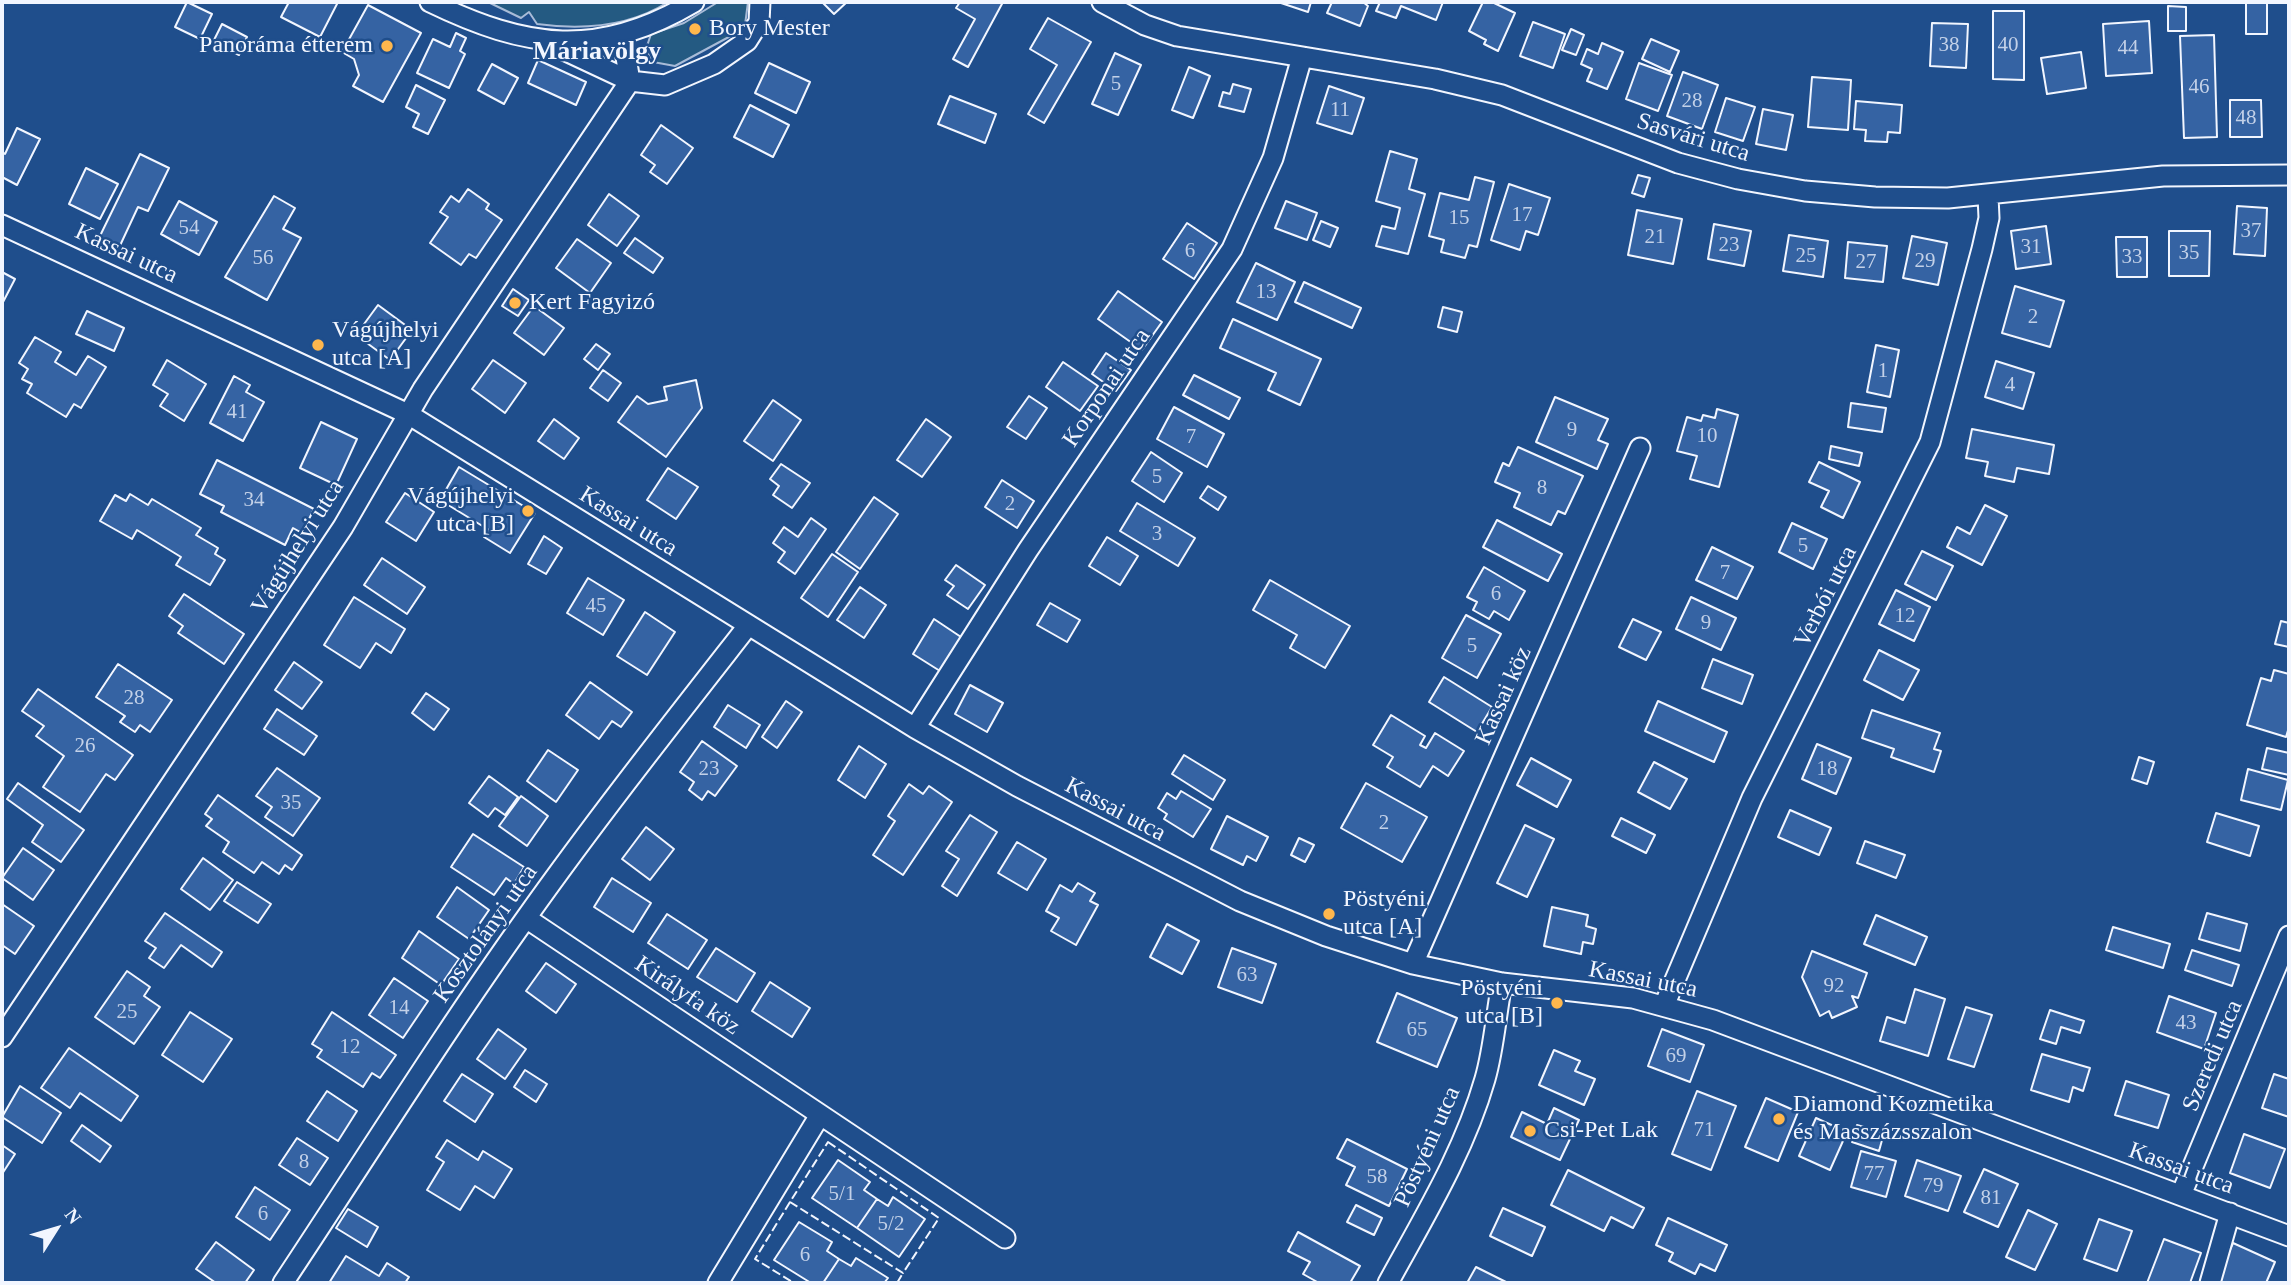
<!DOCTYPE html>
<html>
<head>
<meta charset="utf-8">
<style>
  body { margin:0 }
  #map { position:relative; width:2291px; height:1285px; overflow:hidden; background:#1f4e8c; font-family:Georgia,serif }
  canvas { display:block }
  .frame { position:absolute; inset:0; border:4px solid #f2f6ff; pointer-events:none }
  .north { position:absolute; left:21px; top:1194px; width:70px; height:70px; -webkit-text-stroke:5px #1f4e8c; paint-order:stroke; rotate:53deg; font-size:19px; font-weight:700; line-height:28px; text-align:center; color:#f2f6ff }
  .north::after { content:''; display:block; margin:auto; width:24px; height:32px; background:#f2f6ff; clip-path:polygon(50% 0,100% 100%,50% 72%,0 100%) }
</style>
</head>
<body>
<div id="map">
<canvas width="2291" height="1285"></canvas>
<div class="frame"></div>
<div class="north">N</div>
</div>
<script>
const ctx = document.querySelector('canvas').getContext('2d');
ctx.lineJoin = 'round';
function fill(path, color) {
  ctx.fillStyle = color;
  ctx.fill(path, 'evenodd');
}
function strokePath(path, color, width, dash) {
  ctx.strokeStyle = color;
  ctx.lineWidth = width;
  ctx.lineCap = dash ? 'butt' : 'round';
  ctx.setLineDash(dash || []);
  ctx.stroke(path);
}
function write(font, color, halo, rows, align = 'center') {
  ctx.font = font + ' Georgia,serif';
  ctx.lineWidth = 5;
  ctx.setLineDash([]);
  ctx.textBaseline = 'middle';
  ctx.strokeStyle = halo;
  ctx.fillStyle = color;
  for (const [text, x, y, turn = 0] of rows) {
    ctx.save();
    ctx.translate(x, y);
    ctx.rotate((+turn || 0) * Math.PI / 180);
    ctx.textAlign = isNaN(turn) ? turn : align;
    if (halo) ctx.strokeText(text, 0, 0);
    ctx.fillText(text, 0, 0);
    ctx.restore();
  }
}
const green = new Path2D(`
  M488,2h180c-39,25 -86,28 -131,22l-8,-12 -8,6z
  M718,2h30l-3,23 -5,6 -65,35 -22,-4 -7,-13 5,-15 33,-11z`);
fill(green, '#245a82');
strokePath(green, '#a8bbd7', 2);
const building = new Path2D(`
  M187,2l25,12 -12,25 -25,-12z
  M289,2h49l-18,35 -39,-20z
  M822,2h25l-13,12z
  M960,2h43l-35,65 -15,-8 22,-40 -19,-11z
  M1278,2h33l-3,10z
  M1332,2h31l5,4 -8,20 -33,-13z
  M1380,2h63l-7,18 -35,-14 -5,12 -20,-7z
  M1483,2h9l23,11 -17,38 -14,-7 2,-4 -17,-9z
  M2246,2h21v32h-21z
  M368,5l53,28 -38,69 -30,-16 6,-11 -5,-16 -12,-7z
  M2168,6l18,1v24h-18z
  M1993,11h31v69l-31,-1z
  M1048,18l43,24 -47,81 -16,-9 29,-49 -27,-16z
  M2149,21l3,52 -46,3 -3,-52z
  M1533,22l32,12 -12,34 -33,-12z
  M1932,23l36,1 -2,44 -36,-2z
  M222,24l25,13 -8,18 -26,-13z
  M1571,29l13,6 -8,20 -14,-5z
  M456,33l10,5 -6,13 5,3 -16,34 -32,-15 16,-34 17,8z
  M2214,35l3,102 -33,1 -4,-102z
  M1651,39l28,12 -9,21 -28,-13z
  M1602,43l21,9 -16,37 -20,-8 5,-12 -11,-5 6,-15 11,5z
  M2081,52l5,36 -39,6 -6,-36z
  M1115,53l26,12 -23,50 -26,-11z
  M538,60l48,22 -10,23 -48,-22z
  M769,63l41,19 -14,31 -41,-20z
  M1639,63l33,12 -14,36 -32,-12z
  M492,64l26,14 -14,26 -26,-14z
  M1189,67l21,9 -17,42 -21,-8z
  M1683,72l35,13 -16,44 -35,-13z
  M1812,77l39,3 -3,50 -40,-3z
  M1233,84l18,5 -7,23 -25,-6 4,-14 7,2z
  M416,85l29,15 -17,34 -15,-7 6,-13 -13,-7z
  M1329,86l35,12 -12,36 -35,-11z
  M950,96l46,18 -11,29 -47,-19z
  M1726,98l29,9 -12,34 -28,-9z
  M2230,100h31l1,37h-32z
  M1856,101l46,4 -2,28 -12,-1 -1,10 -22,-1 1,-11 -12,-1z
  M750,105l39,20 -16,32 -39,-20z
  M1763,109l30,6 -7,35 -30,-6z
  M661,125l32,23 -26,36 -17,-12 5,-7 -14,-10z
  M17,128l23,11 -23,46 -15,-8v-25l3,2z
  M1390,151l27,8 -8,30 16,5 -17,60 -32,-8 6,-20 13,3 5,-21 -24,-7z
  M140,154l29,14 -21,43 -10,-4 -21,45 -20,-10z
  M86,168l32,16 -18,35 -31,-15z
  M1638,175l12,3 -6,19 -12,-4z
  M1475,177l19,5 -17,65 -8,-2 -4,13 -24,-6 3,-12 -15,-4 11,-43 29,7z
  M1509,184l41,14 -12,37 -12,-4 -6,19 -29,-10z
  M468,189l21,15 -3,5 16,11 -26,38 -7,-4 -8,11 -31,-22 18,-26 -8,-5 11,-16 8,6z
  M609,194l30,22 -22,30 -29,-21z
  M274,196l21,12 -12,21 18,9 -34,62 -42,-23z
  M179,201l38,21 -18,33 -38,-21z
  M1286,201l31,12 -10,27 -32,-12z
  M2237,206l30,2 -2,48 -31,-2z
  M1637,210l45,9 -9,45 -45,-9z
  M1321,221l17,7 -8,19 -17,-7z
  M1187,223l30,20 -23,36 -31,-20z
  M1714,224l37,7 -7,35 -36,-7z
  M2046,226l5,38 -35,5 -5,-38z
  M2169,231h41l-1,45h-40z
  M1789,235l39,6 -5,36 -40,-6z
  M1912,236l35,7 -9,42 -35,-7z
  M2116,237h31v40h-30z
  M635,238l28,20 -10,15 -29,-20z
  M577,239l34,24 -21,30 -34,-25z
  M1848,242l39,4 -4,36 -38,-4z
  M1256,263l39,19 -18,38 -40,-18z
  M2,272l13,7 -13,25z
  M1304,282l57,26 -9,20 -57,-26z
  M2015,286l49,15 -14,46 -48,-14z
  M513,289l16,11 -11,16 -16,-10z
  M1118,291l44,31 -20,28 -44,-31z
  M378,305l34,25 -22,30 -34,-25z
  M534,306l30,22 -20,27 -30,-22z
  M1443,307l19,5 -5,20 -19,-5z
  M87,311l37,17 -10,23 -38,-17z
  M1233,319l88,40 -21,46 -32,-15 8,-17 -56,-25z
  M35,337l26,15 -6,10 21,13 12,-19 18,11 -25,41 -7,-4 -8,13 -39,-24 5,-9 -10,-5 6,-10 -9,-6z
  M596,344l14,10 -12,16 -14,-11z
  M1876,345l23,5 -9,47 -23,-5z
  M1106,353l25,17 -15,21 -24,-17z
  M167,360l39,24 -22,37 -24,-15 8,-12 -15,-9z
  M493,360l33,23 -21,30 -33,-24z
  M1996,361l38,12 -11,36 -38,-12z
  M1063,362l35,24 -18,25 -34,-24z
  M603,370l18,13 -13,18 -18,-13z
  M1194,375l46,23 -11,21 -46,-24z
  M234,376l16,9 -4,7 18,10 -21,39 -33,-18z
  M696,380l6,28 -36,49 -48,-35 19,-26 11,8 19,-4 -3,-13z
  M1029,396l18,12 -21,31 -19,-12z
  M1555,397l53,22 -10,21 10,4 -11,25 -61,-27z
  M773,400l28,20 -28,41 -29,-20z
  M1851,403l35,5 -4,24 -34,-5z
  M1174,407l50,27 -17,33 -50,-28z
  M1717,409l21,6 -19,72 -29,-8 7,-23 -20,-5 10,-34 14,4 2,-6 12,3z
  M554,419l25,19 -15,21 -26,-18z
  M926,419l25,18 -29,40 -25,-17z
  M321,422l36,17 -21,46 -36,-17z
  M1972,429l82,16 -5,29 -32,-6 -3,14 -29,-6 3,-14 -22,-4z
  M1831,446l31,7 -3,13 -30,-7z
  M1518,447l65,29 -18,38 -7,-3 -7,14 -37,-18 6,-14 -25,-11 8,-19 6,3z
  M1151,452l31,21 -18,29 -32,-21z
  M217,460l97,49 -12,24 -9,-5 -8,17 -64,-33 3,-6 -24,-12z
  M1819,462l41,20 -17,36 -22,-11 8,-16 -20,-9z
  M781,464l29,19 -18,25 -19,-13 6,-9 -9,-7z
  M459,467l76,46 -25,40 -26,-16 5,-7 -49,-30z
  M668,468l30,19 -22,32 -29,-19z
  M1002,480l32,21 -17,27 -32,-21z
  M1208,486l18,11 -8,13 -18,-12z
  M405,493l29,19 -18,29 -30,-19z
  M130,494l18,11 4,-6 49,29 -5,7 22,13 -3,6 10,6 -15,25 -34,-20 5,-8 -44,-27 -5,9 -32,-18 15,-26 11,6z
  M874,497l24,17 -38,55 -24,-17z
  M1137,503l58,35 -17,28 -58,-35z
  M1985,505l22,11 -25,49 -35,-18 10,-20 13,7z
  M811,518l15,11 -31,45 -17,-12 7,-10 -12,-9 11,-16 14,10z
  M1497,520l65,34 -14,27 -65,-34z
  M1792,523l35,16 -14,30 -34,-17z
  M544,536l18,12 -16,26 -18,-10z
  M1107,537l31,19 -18,29 -31,-19z
  M1712,547l41,20 -16,32 -41,-19z
  M1922,551l31,15 -17,34 -31,-16z
  M832,554l26,18 -30,45 -27,-19z
  M382,558l43,29 -18,27 -43,-29z
  M956,565l29,20 -17,24 -21,-14 7,-9 -9,-6z
  M1484,567l41,24 -16,29 -15,-9 -5,8 -16,-9 4,-8 -10,-5z
  M588,578l36,22 -21,35 -36,-22z
  M1270,580l80,46 -25,42 -35,-20 7,-13 -44,-25z
  M860,587l26,18 -22,33 -27,-18z
  M1896,590l34,17 -16,34 -35,-17z
  M184,594l60,40 -20,30 -46,-31 5,-7 -14,-10z
  M354,597l51,32 -14,24 -15,-10 -16,25 -36,-23z
  M1691,597l45,21 -15,32 -45,-21z
  M1050,603l30,17 -13,22 -30,-17z
  M645,612l30,20 -28,43 -30,-19z
  M1466,615l35,19 -24,44 -35,-20z
  M934,619l27,18 -21,34 -27,-17z
  M1633,619l28,13 -15,28 -27,-13z
  M2281,621l8,2v24l-14,-3z
  M1879,650l40,20 -16,30 -39,-20z
  M1713,659l40,16 -11,29 -40,-16z
  M294,662l28,20 -20,27 -27,-19z
  M118,664l54,36 -22,32 -10,-7 -5,7 -15,-10 5,-6 -29,-19z
  M2274,670l15,4v53l-3,10 -39,-12 14,-47 10,3z
  M1444,677l48,30 -15,25 -48,-30z
  M590,682l42,30 -11,15 -9,-6 -13,18 -33,-24z
  M970,685l33,18 -16,29 -32,-18z
  M38,689l95,66 -18,25 -9,-6 -26,38 -37,-25 21,-31 -28,-20 8,-10 -22,-15z
  M426,693l23,16 -15,21 -22,-17z
  M786,701l16,11 -25,36 -15,-11z
  M1658,701l69,31 -13,30 -69,-31z
  M728,705l32,20 -14,23 -32,-21z
  M277,709l40,27 -13,19 -40,-26z
  M1872,710l68,23 -6,16 7,2 -7,21 -43,-15 3,-8 -32,-11z
  M1391,715l34,21 -5,9 6,3 9,-15 29,18 -16,25 -15,-10 -13,21 -33,-20 6,-10 -20,-12z
  M702,741l35,25 -22,30 -7,-5 -6,9 -13,-10 5,-8 -14,-10z
  M1817,744l34,14 -15,36 -34,-15z
  M859,746l27,18 -21,34 -27,-18z
  M2267,748l22,5v22l-27,-6z
  M548,750l30,20 -22,32 -29,-21z
  M1184,755l41,25 -12,20 -41,-26z
  M2139,757l15,5 -7,22 -15,-5z
  M1531,758l40,22 -14,27 -40,-22z
  M1654,762l33,17 -17,30 -32,-17z
  M277,768l43,30 -27,38 -28,-19 7,-10 -16,-11z
  M2248,769l40,11 -7,30 -40,-10z
  M489,776l29,21 -13,18 -10,-7 -7,9 -19,-14z
  M18,783l66,47 -23,32 -29,-20 11,-17 -36,-26z
  M1366,783l61,34 -25,45 -61,-34z
  M909,784l14,10 6,-8 23,16 -49,73 -30,-20 22,-34 -7,-5z
  M1181,791l30,18 -18,28 -29,-18 3,-5 -9,-6 9,-15 9,6z
  M218,795l84,60 -10,15 -7,-5 -6,9 -17,-12 -8,11 -31,-21 6,-10 -23,-16 6,-7 -7,-5z
  M521,796l27,20 -21,30 -28,-20z
  M1790,810l41,18 -12,27 -41,-18z
  M2216,813l43,13 -9,30 -43,-14z
  M970,815l27,17 -40,64 -15,-10 17,-27 -13,-8z
  M1227,816l41,21 -12,24 -9,-5 -4,9 -32,-16z
  M1621,818l34,17 -9,18 -34,-17z
  M1525,825l29,14 -27,58 -30,-14z
  M646,827l28,22 -24,31 -28,-21z
  M473,834l51,33 -10,17 -8,-6 -12,17 -43,-28z
  M1299,838l15,7 -9,17 -14,-7z
  M1865,841l40,14 -9,23 -39,-15z
  M1017,842l29,17 -19,31 -29,-17z
  M23,848l31,22 -21,30 -31,-22z
  M203,858l30,22 -23,30 -29,-21z
  M612,878l39,25 -18,29 -39,-25z
  M237,882l34,22 -13,19 -34,-22z
  M1078,883l17,10 -5,8 8,4 -22,40 -25,-14 8,-13 -13,-7 14,-26 12,7z
  M457,887l32,23 -20,29 -32,-22z
  M2,904l32,22 -19,28 -13,-9z
  M1552,907l36,8 -2,11 10,3 -3,15 -10,-2 -2,12 -37,-8z
  M165,913l57,39 -10,15 -31,-22 -17,23 -15,-10 7,-10 -11,-7z
  M2207,913l40,11 -7,27 -41,-12z
  M667,914l40,26 -19,29 -40,-26z
  M1876,915l51,22 -12,28 -51,-21z
  M1167,924l32,17 -17,33 -32,-17z
  M2113,927l57,17 -7,24 -57,-18z
  M419,931l40,28 -18,26 -39,-27z
  M716,948l39,25 -18,29 -40,-25z
  M1232,948l44,16 -14,39 -44,-16z
  M2192,950l47,15 -7,21 -47,-16z
  M1812,951l55,22 -9,25 -6,-2 5,11 -25,11 -3,-7 -9,5 -18,-39z
  M546,963l30,21 -20,29 -30,-22z
  M127,971l23,16 -6,9 16,11 -26,37 -39,-27z
  M394,978l34,23 -25,37 -34,-23z
  M770,982l40,26 -18,29 -40,-26z
  M1915,989l30,10 -17,57 -48,-15 7,-24 18,6z
  M1397,993l60,25 -20,49 -60,-25z
  M2169,996l47,17 -12,36 -47,-17z
  M1966,1007l26,8 -18,52 -26,-8z
  M2050,1010l34,11 -4,12 -19,-6 -5,17 -16,-5z
  M190,1012l42,27 -29,43 -41,-27z
  M332,1012l64,43 -16,23 -8,-5 -9,14 -46,-30 5,-7 -10,-6z
  M498,1029l28,20 -21,30 -28,-20z
  M1662,1029l42,16 -14,37 -42,-16z
  M69,1048l69,48 -17,25 -41,-28 -10,15 -29,-20z
  M1554,1050l26,11 -5,10 20,8 -11,26 -45,-20z
  M2042,1054l48,14 -7,23 -10,-4 -4,15 -38,-12z
  M525,1070l22,14 -11,18 -22,-15z
  M462,1074l31,20 -18,28 -31,-21z
  M2274,1074l15,5v38l-27,-9z
  M2126,1081l43,14 -11,33 -43,-13z
  M20,1086l41,27 -19,30 -40,-26z
  M327,1091l30,20 -19,30 -31,-20z
  M1697,1091l39,15 -25,64 -39,-16z
  M1766,1098l32,14 -20,49 -33,-14z
  M1554,1108l25,12 -19,40 -49,-23 11,-25 25,12z
  M1816,1118l31,14 -17,38 -31,-14z
  M82,1125l29,21 -11,16 -29,-21z
  M1857,1125l27,8 -5,18 -27,-9z
  M2244,1134l41,15 -15,39 -40,-15z
  M297,1138l31,20 -18,27 -31,-20z
  M1347,1139l60,30 -18,37 -43,-21 9,-18 -18,-9z
  M447,1140l31,20 5,-9 29,18 -18,29 -19,-12 -15,24 -33,-20 17,-28 -8,-5z
  M2,1145l13,9 -13,20z
  M1861,1151l35,10 -10,36 -35,-10z
  M838,1160l32,22 -6,8 13,9 -20,29 -45,-30z
  M1917,1160l44,16 -13,35 -43,-15z
  M1984,1169l34,15 -20,43 -34,-15z
  M1568,1170l76,38 -11,20 -22,-11 -7,14 -53,-26z
  M255,1187l35,23 -20,30 -34,-23z
  M893,1197l32,22 -26,38 -42,-29 20,-29 11,7z
  M1356,1205l26,13 -8,17 -27,-13z
  M1503,1208l42,19 -13,29 -42,-20z
  M348,1209l30,18 -11,20 -31,-19z
  M2028,1210l29,14 -22,46 -29,-13z
  M1668,1218l59,27 -12,26 -15,-7 -5,10 -26,-13 4,-8 -17,-8z
  M2099,1219l33,12 -15,40 -33,-12z
  M799,1222l33,20 -5,9 12,8 -16,24h-12l-37,-23z
  M1298,1232l62,34 -10,17h-31l-16,-9 7,-12 -22,-11z
  M2164,1239l37,14 -11,30h-43z
  M216,1242l38,28 -9,13h-29l-20,-14z
  M2233,1243l42,19 -9,21 -50,-1z
  M346,1256l33,20 8,-13 22,14 -4,6h-76z
  M856,1258l32,20 -4,5h-61l16,-24 12,7z
  M1476,1267l32,16h-41z`);
fill(building, '#3563a3');
strokePath(building, '#f2f6ff', 2);
const minor = new Path2D(`
  M430,2c97,47 168,57 264,0
  M1102,2l43,23 32,11 258,43 67,16 176,68 60,16 67,12 70,6 73,1 215,-22 126,-1
  M622,34l8,47
  M549,43l81,38 35,4 49,-21 33,-23 12,-19 1,-20
  M2,225l406,189 507,314 102,58 223,115 86,35 87,28 89,19 131,15 80,22 576,216
  M915,728l113,-178 204,-301 41,-91 29,-101
  M526,918l479,320
  M1413,964l227,-516
  M1664,1006l88,-208 178,-356 52,-193 7,-31 -1,-22
  M2,1037l341,-510 80,-138 207,-308
  M2181,1195l108,-259
  M283,1283c81,-122 158,-246 243,-365 71,-100 146,-195 221,-291
  M718,1283l102,-168
  M1388,1283c36,-66 76,-131 97,-204 9,-31 11,-65 17,-96
  M2210,1283l20,-70`);
strokePath(minor, '#f2f6ff', 23);
strokePath(minor, '#1f4e8c', 19);
strokePath(new Path2D(`
  M828,1142l111,76 -36,55 -113,-71z
  M790,1202l-35,57 39,24
  M897,1283l6,-10`), '#f2f6ff', 2, [9, 3.5]);
for (const [x, y, r, color] of [
  [695,29,7,"#ffb74d"],
  [387,46,7,"#ffb74d"],
  [515,303,7,"#ffb74d"],
  [318,345,7,"#ffb74d"],
  [528,511,7,"#ffb74d"],
  [1329,914,7,"#ffb74d"],
  [1557,1003,7,"#ffb74d"],
  [1779,1119,7,"#ffb74d"],
  [1530,1131,7,"#ffb74d"]
]) {
  const dot = new Path2D();
  dot.arc(x, y, r, 0, 2 * Math.PI);
  ctx.fillStyle = color;
  ctx.fill(dot);
  strokePath(dot, '#1f4e8c', 2.5);
}
write('21px', '#c3d1e8', null, [
  ["38",1949,45],
  ["40",2008,45],
  ["44",2128,48],
  ["5",1116,84],
  ["46",2199,87],
  ["28",1692,101],
  ["11",1340,110],
  ["48",2246,118],
  ["17",1522,215],
  ["15",1459,218],
  ["54",189,228],
  ["37",2251,231],
  ["21",1655,237],
  ["23",1729,245],
  ["31",2031,247],
  ["6",1190,251],
  ["35",2189,253],
  ["25",1806,256],
  ["33",2132,257],
  ["56",263,258],
  ["29",1925,261],
  ["27",1866,262],
  ["13",1266,292],
  ["2",2033,317],
  ["1",1883,371],
  ["4",2010,385],
  ["41",237,412],
  ["9",1572,430],
  ["10",1707,436],
  ["7",1191,437],
  ["5",1157,477],
  ["8",1542,488],
  ["34",254,500],
  ["2",1010,504],
  ["3",1157,534],
  ["5",1803,546],
  ["7",1725,573],
  ["6",1496,594],
  ["45",596,606],
  ["12",1905,616],
  ["9",1706,623],
  ["5",1472,646],
  ["28",134,698],
  ["26",85,746],
  ["23",709,769],
  ["18",1827,769],
  ["35",291,803],
  ["2",1384,823],
  ["63",1247,975],
  ["92",1834,986],
  ["14",399,1008],
  ["25",127,1012],
  ["43",2186,1023],
  ["65",1417,1030],
  ["12",350,1047],
  ["69",1676,1056],
  ["71",1704,1130],
  ["8",304,1162],
  ["77",1874,1174],
  ["58",1377,1177],
  ["79",1933,1186],
  ["5/1",842,1194],
  ["81",1991,1198],
  ["6",263,1214],
  ["5/2",891,1224],
  ["6",805,1255]
]);
write('24px', '#f2f6ff', '#1f4e8c', [
  ["Bory Mester",709,29],
  ["Panoráma étterem",373,46,"right"],
  ["Kert Fagyizó",529,303],
  ["Vágújhelyi",332,331],
  ["utca [A]",332,359],
  ["Vágújhelyi",514,497,"right"],
  ["utca [B]",514,525,"right"],
  ["Pöstyéni",1343,900],
  ["utca [A]",1343,928],
  ["Pöstyéni",1543,989,"right"],
  ["utca [B]",1543,1017,"right"],
  ["Diamond Kozmetika",1793,1105],
  ["és Masszázsszalon",1793,1133],
  ["Csi-Pet Lak",1544,1131]
], 'left');
write('24px', '#f2f6ff', '#1f4e8c', [
  ["Sasvári utca",1693,138,17],
  ["Kassai utca",126,254,25],
  ["Korponai utca",1107,388,-56],
  ["Kassai utca",628,522,32],
  ["Vágújhelyi utca",298,547,-58],
  ["Verbói utca",1826,597,-63],
  ["Kassai köz",1504,696,-66],
  ["Kassai utca",1115,810,28],
  ["Kosztolányi utca",486,934,-55],
  ["Kassai utca",1643,980,11],
  ["Királyfa köz",687,996,34],
  ["Szeredi utca",2213,1056,-67],
  ["Pöstyéni utca",1428,1147,-66],
  ["Kassai utca",2181,1169,20]
]);
write('bold 26px', '#f2f6ff', '#1f4e8c', [
  ["Máriavölgy",597,52]
]);
</script>
</body>
</html>
